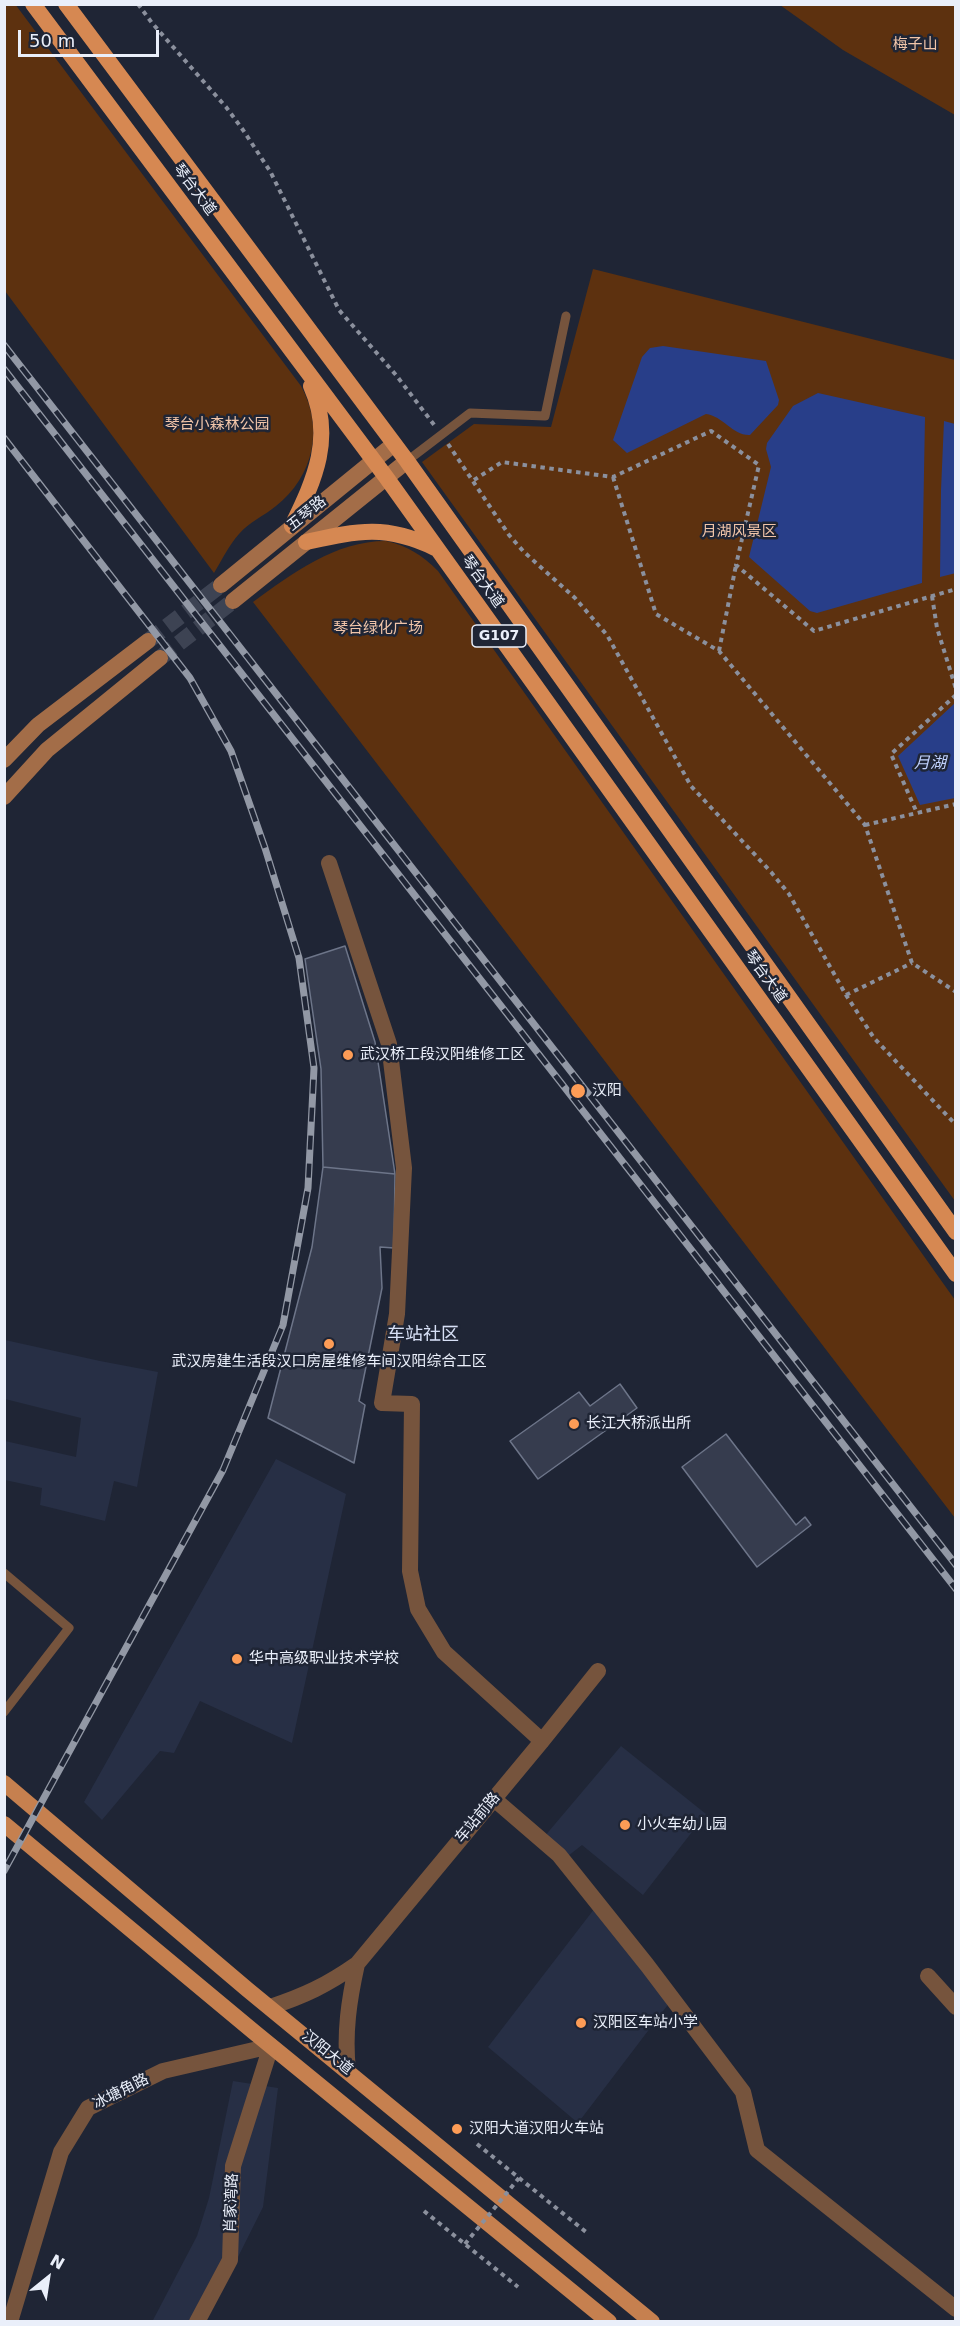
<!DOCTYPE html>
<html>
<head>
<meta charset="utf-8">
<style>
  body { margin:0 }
  #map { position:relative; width:960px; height:2326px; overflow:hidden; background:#1f2535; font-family:"DejaVu Sans",sans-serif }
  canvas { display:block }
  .frame { position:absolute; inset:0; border:6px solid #eaeffa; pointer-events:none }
  .north { position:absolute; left:18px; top:2248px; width:60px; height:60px; -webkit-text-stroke:4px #1f2535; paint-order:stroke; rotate:30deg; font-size:16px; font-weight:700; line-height:24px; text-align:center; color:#eaeffa }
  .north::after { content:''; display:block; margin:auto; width:21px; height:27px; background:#eaeffa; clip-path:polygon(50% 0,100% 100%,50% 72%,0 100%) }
  .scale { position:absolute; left:18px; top:30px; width:141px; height:27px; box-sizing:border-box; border:3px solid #eaeffa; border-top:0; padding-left:8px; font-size:18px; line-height:21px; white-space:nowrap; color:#eaeffa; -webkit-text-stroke:4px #1f2535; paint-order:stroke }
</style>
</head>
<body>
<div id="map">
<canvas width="960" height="2326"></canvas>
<div class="frame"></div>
<div class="north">N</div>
<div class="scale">50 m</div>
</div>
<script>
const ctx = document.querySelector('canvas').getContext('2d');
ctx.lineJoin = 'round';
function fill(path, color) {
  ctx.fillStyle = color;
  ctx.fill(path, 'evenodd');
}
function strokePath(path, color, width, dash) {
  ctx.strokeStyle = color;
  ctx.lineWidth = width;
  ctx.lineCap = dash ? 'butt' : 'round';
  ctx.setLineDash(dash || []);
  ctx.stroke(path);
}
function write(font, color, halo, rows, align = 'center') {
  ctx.font = font + ' "DejaVu Sans","Noto Sans SC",sans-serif';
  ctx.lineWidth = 5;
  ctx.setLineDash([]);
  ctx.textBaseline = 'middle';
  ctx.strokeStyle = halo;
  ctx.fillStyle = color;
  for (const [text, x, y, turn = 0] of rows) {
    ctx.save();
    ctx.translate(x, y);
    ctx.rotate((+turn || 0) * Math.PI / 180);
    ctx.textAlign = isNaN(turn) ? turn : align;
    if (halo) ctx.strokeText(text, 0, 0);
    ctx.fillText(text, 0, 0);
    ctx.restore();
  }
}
fill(new Path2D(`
  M5,1340l95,21 58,11 -21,115 -23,-6 -9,40 -65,-16 2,-17 -37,-8v-39l71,16 5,-39 -76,-19z
  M276,1459l70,35 -54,249 -92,-42 -26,52 -14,-2 -58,69 -18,-18z
  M621,1746l85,68 -63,81 -61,-50 -14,11 -24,-19z
  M598,1904l75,94 -95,125 -90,-76z
  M233,2081l45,7 -15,119 -57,114 -54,1 45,-86 12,-38z`), '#272f45');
fill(new Path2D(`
  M15,4l286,382c23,42 13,90 -25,120 -12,10 -27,16 -37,28 -10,11 -17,26 -25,39l-209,-282 -1,-286z
  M780,5h175v110l-112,-65z
  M593,269l362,91v841l-533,-739 52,-38 77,3z
  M386,541c22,5 36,14 52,30l517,729v218l-702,-916c40,-29 82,-61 133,-61z`), '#5d310f');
fill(new Path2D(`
  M663,346l103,15 13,39 -1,5 -28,30c-17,1 -27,-19 -44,-21l-79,39 -14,-13 29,-83 8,-9z
  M818,393l107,24 -3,166 -105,30 -7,-2 -61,-54 22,-90 -5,-18 1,-6 26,-37z
  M944,421l11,3 1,149 -16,4 1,-87z
  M955,703v95l-35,7 -22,-49z`), '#283e89');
const building = new Path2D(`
  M345,946l30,96 20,132 -72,-7 -2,-98 -16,-110z
  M323,1167l72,7 -1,74 -14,-1 2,41 -23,113 6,4 -11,58 -86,-45 44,-171z
  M620,1384l17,24 -99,71 -28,-38 69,-49 11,14z
  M726,1434l70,91 9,-8 6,8 -54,42 -75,-100z`);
fill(building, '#363c4e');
strokePath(building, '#6d7589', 1.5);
strokePath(new Path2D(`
  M148,641l73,-56
  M160,658l73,-57`), '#3d4353', 16, [16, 8]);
strokePath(new Path2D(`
  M138,4l14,19 74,84 17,23 27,41 69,139 57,65 39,51
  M448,444l61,91 15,17 51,46 32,37 84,151 80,86 18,22 57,101 28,43 82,87
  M613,477l43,137 63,37 146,174 47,138 44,29
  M474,480l28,-18 111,15 98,-46 48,34 -23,100 78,66 142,-42
  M932,596l5,32 19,61
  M719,651l17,-86
  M956,695l-65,59 26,59 39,-9
  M865,825l52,-12
  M846,995l66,-32
  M477,2144l109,88
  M424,2211l94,76`), '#8b909d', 4, [4.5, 4.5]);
strokePath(new Path2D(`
  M407,461l63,-48 75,3 21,-100
  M4,1573l65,55 -65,84`), '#76543d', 9);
strokePath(new Path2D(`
  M329,863l60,181 15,124 -7,146 -15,89 30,1 -2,167 8,38 26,43 98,89
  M494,1799l65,56 88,110 96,127 14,58 199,159
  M928,1976l28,31
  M270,2007c34,-11 57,-22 87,-43l185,-223 56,-70
  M348,2070c-4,-37 1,-70 9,-106
  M10,2322l51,-170 27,-44 75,-37 108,-25 -38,120 -3,94 -33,62`), '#76543d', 16);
strokePath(new Path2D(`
  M221,585l173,-141
  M233,601l174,-140
  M4,760l34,-35 110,-84
  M4,797l43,-47 113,-92`), '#a36d48', 16);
strokePath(new Path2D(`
  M4,1783l244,207 404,332
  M4,1824l250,208 355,290`), '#c6804f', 16);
strokePath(new Path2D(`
  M33,4l353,473 570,797
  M66,4l341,457 549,771
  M292,526c23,-47 42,-89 19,-140
  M306,542c51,-11 79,-18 129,6`), '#d68852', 16);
const rail = new Path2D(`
  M4,345l952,1220
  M4,369l952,1220
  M4,438l186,240 41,73 34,97 34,110 15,110 -6,120 -25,137 -60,145 -219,401`);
strokePath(rail, '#9298a5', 7);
strokePath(rail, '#1f2535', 4.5, [14]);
strokePath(new Path2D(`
  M465,2244l54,-66`), '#8b909d', 4, [4.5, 4.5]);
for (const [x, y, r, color] of [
  [348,1055,6,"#fd9c56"],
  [578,1091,8,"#fd9c56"],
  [329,1344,6,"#fd9c56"],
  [574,1424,6,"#fd9c56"],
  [237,1659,6,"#fd9c56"],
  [625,1825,6,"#fd9c56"],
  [581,2023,6,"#fd9c56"],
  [457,2129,6,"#fd9c56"]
]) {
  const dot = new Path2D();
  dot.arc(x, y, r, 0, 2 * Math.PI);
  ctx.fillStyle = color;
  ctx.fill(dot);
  strokePath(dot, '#1f2535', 2);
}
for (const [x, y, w] of [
  [499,636,54]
]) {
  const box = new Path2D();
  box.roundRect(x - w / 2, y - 11, w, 22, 4.5);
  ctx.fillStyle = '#1f2535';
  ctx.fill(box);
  strokePath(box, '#eaeffa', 1.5);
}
write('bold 14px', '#eaeffa', null, [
  ["G107",499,636]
]);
write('15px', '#f1c5a9', '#1f2535', [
  ["梅子山",915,45],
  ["琴台小森林公园",217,425],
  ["月湖风景区",739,532],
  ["琴台绿化广场",378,629]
]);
write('15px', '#eaeffa', '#1f2535', [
  ["琴台大道",194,190,53],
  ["五琴路",307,514,-39],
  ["琴台大道",482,582,54],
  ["琴台大道",765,977,54],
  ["车站前路",478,1818,-50],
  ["汉阳大道",327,2053,39],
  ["冰塘角路",121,2092,-27],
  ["肖家湾路",232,2203,-88]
]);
write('15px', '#eaeffa', '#1f2535', [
  ["武汉桥工段汉阳维修工区",360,1055],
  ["汉阳",592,1091],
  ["武汉房建生活段汉口房屋维修车间汉阳综合工区",329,1362,"center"],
  ["长江大桥派出所",586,1424],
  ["华中高级职业技术学校",249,1659],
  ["小火车幼儿园",637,1825],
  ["汉阳区车站小学",593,2023],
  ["汉阳大道汉阳火车站",469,2129]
], 'left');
write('italic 16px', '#c1d2fd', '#1f2535', [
  ["月湖",930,764]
]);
write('18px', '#d7e0f6', '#1f2535', [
  ["车站社区",423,1335]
]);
</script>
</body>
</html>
